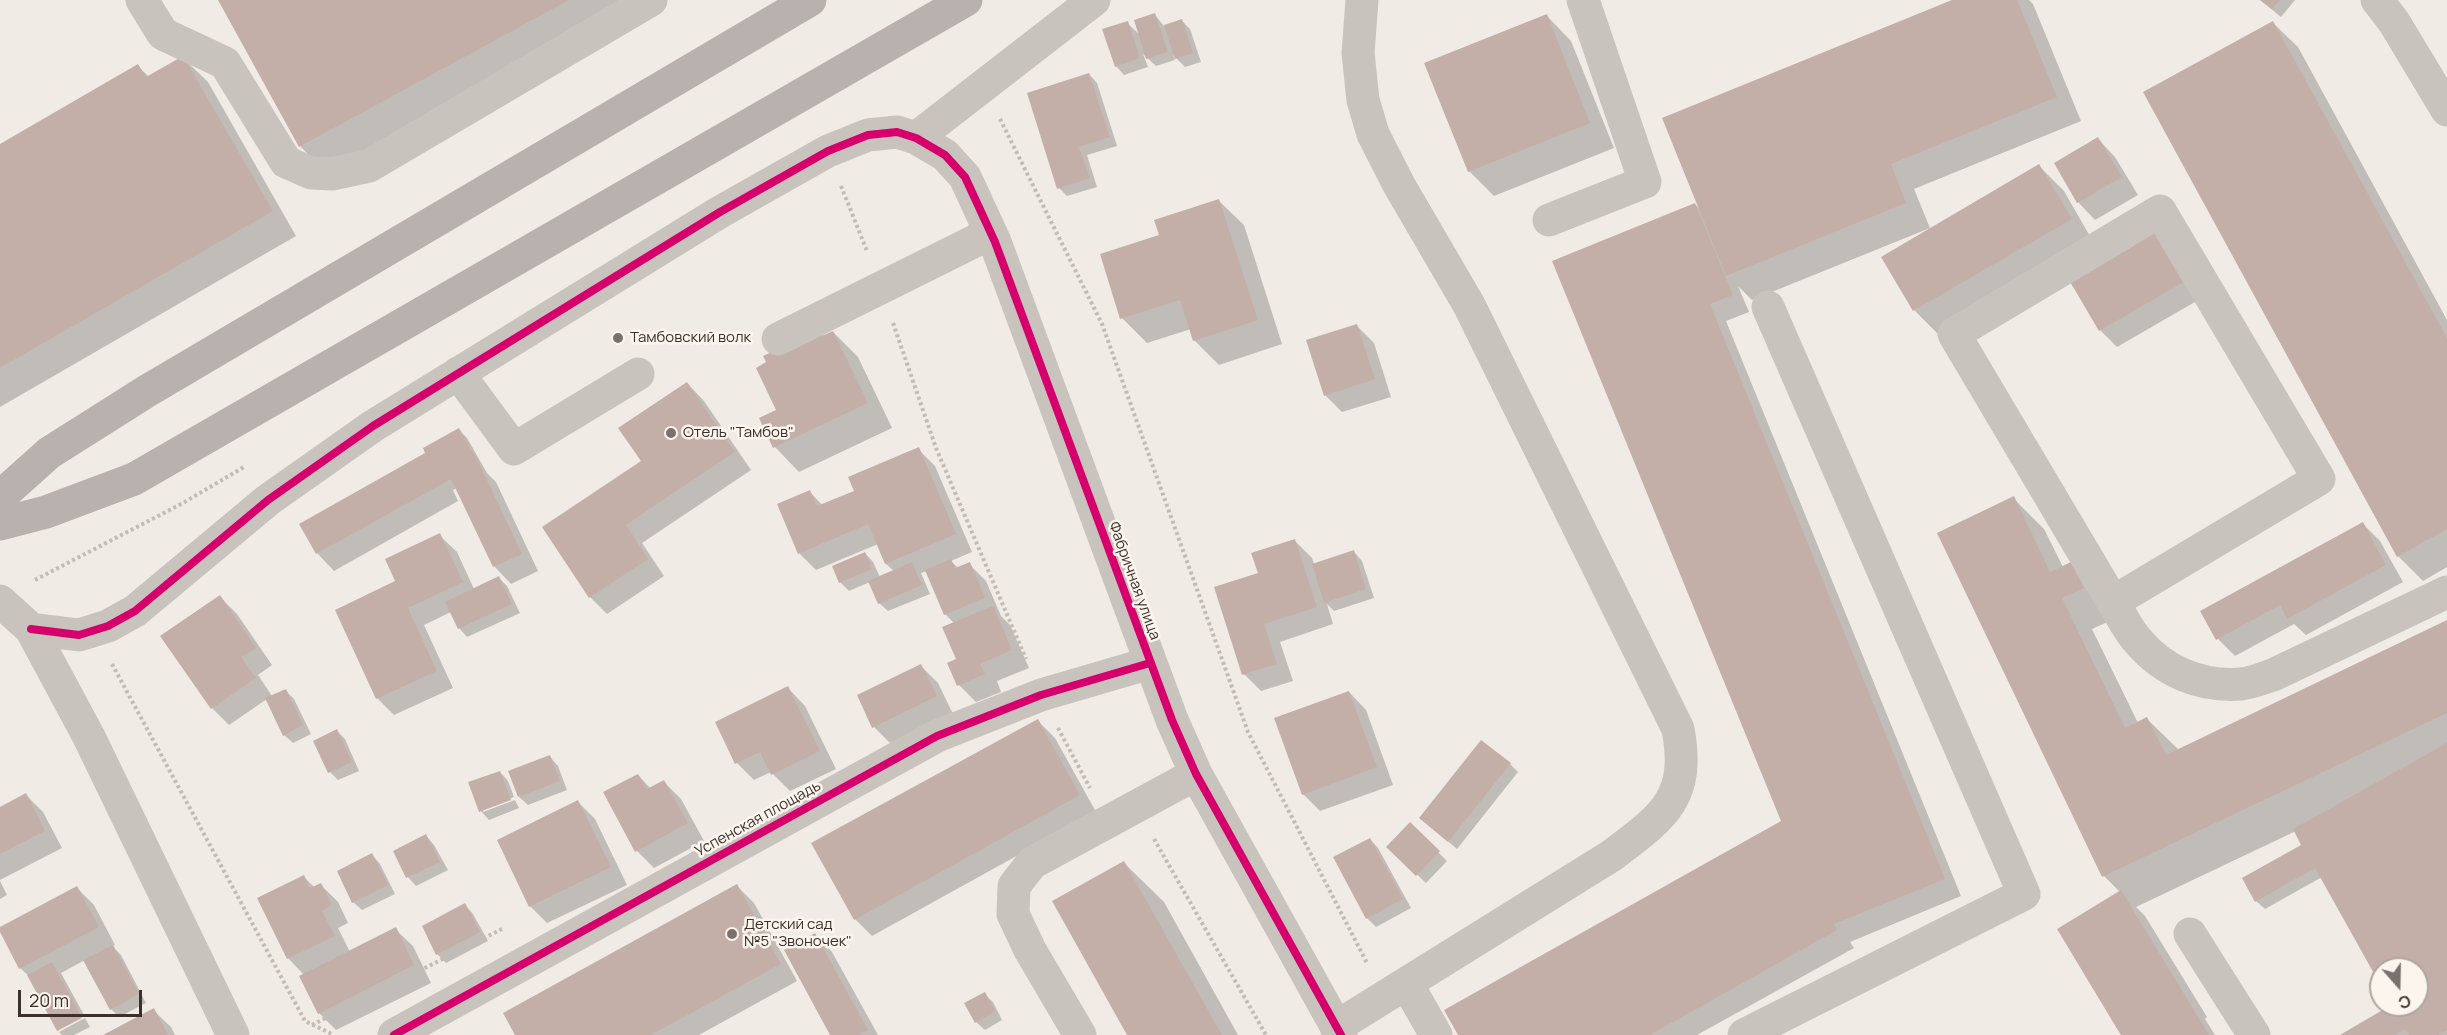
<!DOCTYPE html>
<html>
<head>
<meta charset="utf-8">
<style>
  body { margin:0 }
  #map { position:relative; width:2447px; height:1035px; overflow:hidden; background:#f0ebe5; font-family:Manrope,sans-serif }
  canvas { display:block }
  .north { position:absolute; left:2369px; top:957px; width:60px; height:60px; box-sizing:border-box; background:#fbf5ee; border:2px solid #aea6a0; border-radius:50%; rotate:160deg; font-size:16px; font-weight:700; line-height:24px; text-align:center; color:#3b302b }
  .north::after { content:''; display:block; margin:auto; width:21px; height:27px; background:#7a716c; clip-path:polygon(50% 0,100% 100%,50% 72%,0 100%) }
  .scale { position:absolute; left:18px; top:990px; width:124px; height:27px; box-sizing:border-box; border:3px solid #3b302b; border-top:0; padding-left:8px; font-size:18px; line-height:21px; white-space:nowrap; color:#3b302b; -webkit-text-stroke:4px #fbf5ee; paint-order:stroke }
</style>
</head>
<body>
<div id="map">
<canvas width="2447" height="1035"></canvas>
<div class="north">С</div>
<div class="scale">20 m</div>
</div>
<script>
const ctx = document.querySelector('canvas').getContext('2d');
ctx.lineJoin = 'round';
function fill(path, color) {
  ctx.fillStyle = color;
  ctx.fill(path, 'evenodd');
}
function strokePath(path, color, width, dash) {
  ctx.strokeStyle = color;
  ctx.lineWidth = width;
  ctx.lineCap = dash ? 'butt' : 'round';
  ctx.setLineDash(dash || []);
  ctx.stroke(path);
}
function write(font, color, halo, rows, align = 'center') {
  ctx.font = font + ' Manrope,sans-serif';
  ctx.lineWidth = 5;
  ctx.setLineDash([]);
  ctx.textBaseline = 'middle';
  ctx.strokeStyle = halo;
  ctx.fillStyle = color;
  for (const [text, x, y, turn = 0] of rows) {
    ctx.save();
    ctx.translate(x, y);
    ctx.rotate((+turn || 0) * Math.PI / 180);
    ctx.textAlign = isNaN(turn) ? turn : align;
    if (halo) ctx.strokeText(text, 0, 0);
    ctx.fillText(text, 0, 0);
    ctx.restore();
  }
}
fill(new Path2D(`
  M220,0h436l-325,178 -31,-32z
  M1956,0h73l4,4 48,117 -167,68 16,39 -178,72 -14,-14 11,26 -23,9 235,575 -111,46 4,6 -157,87h-237l323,-213 -88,-618 6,7z
  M2260,0h35l-14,17z
  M1155,15l9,11 18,-5 8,8 11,33 -16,5 -12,-12 2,5 -19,6 -13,-12 5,13 -24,8 -8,-9 11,-43 13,12z
  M1547,16l24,25 43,107 -120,48 -25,-25z
  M2273,23l25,24 149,273v247l-24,14 -25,-25z
  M183,58l25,24 88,154 -296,171v-261l138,-80 11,11z
  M1089,74l8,9 20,63 -30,9 10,32 -30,9 -8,-8z
  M2098,139l17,18 23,38 -43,25 -17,-18 -22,-38z
  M2039,166l25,25 31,54 -156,90 -24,-24 -31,-54z
  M1219,201l25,24 38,119 -63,21 -25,-25 -3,-11 -44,14 -25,-25 39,-82z
  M2178,246l29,49 -90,52 -17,-17z
  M1357,326l17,17 17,54 -49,15 -17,-17z
  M819,332l5,4 9,-4 25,25 34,71 -93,44 -24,-25 -14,-28 17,-9z
  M687,383l17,18 47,69 -109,73 22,33 -57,38 -17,-17 53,-136z
  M459,430l8,8 20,35 9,9 42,89 -27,13 -17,-18 -37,-78 -4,2 5,11 -124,70 -17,-18 108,-98z
  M918,449l17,17 37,86 -21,9 7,7 11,-4 17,17 15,35 9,9 19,43 -32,13 4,11 -25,10 -17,-17 -4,-61 -10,-10 -18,-43 -6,2 9,21 -42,17 -9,-8 -9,-21 -21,9 -9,-9 25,-29 8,9 7,15 14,-6 -8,-7 -8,-20 -62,26 -17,-17 11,-61 13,14 33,-14z
  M2013,498l31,31 19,38 8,-3 43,55 -22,10 46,94 9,-4 32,31 268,-128v413h-104l50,-30h24v-36h-36v14l-59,-106 -57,32 -9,-8 50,-49 -10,-21 -160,76 9,9 62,101 -2,2 10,16h-92l-3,-143 -16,-16 -165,-343z
  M2363,524l17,17 23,41 -97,53 -12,-11 -59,32 -17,-17z
  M439,535l18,17 17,37 25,-11 8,8 13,27 -53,24 -8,-9 -8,-16 -27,13 29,63 -59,27 -17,-17 20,-116z
  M1295,541l17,17 2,6 40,-12 8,9 12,37 -40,13 -7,-7 6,20 -53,18 13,39 -32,10 -17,-17z
  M220,597l17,17 35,51 -14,10 14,21 14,-5 8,8 17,35 -18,9 -9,-8 -17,-36 -38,26 -17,-17z
  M921,666l17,17 15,31 -62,30 -17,-17z
  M788,688l17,18 31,63 -46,22 -19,-19 -17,8 -17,-17z
  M1349,692l17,18 27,75 -73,26 -17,-17z
  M1037,720l18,18 41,74 -224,124 -17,-17z
  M337,731l8,8 14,32 -21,9 -8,-8z
  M550,757l8,9 9,24 -39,15 -9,-8z
  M1510,764l8,8 -61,77 -36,-31z
  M500,772l8,9 6,16 -31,12v3l32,-12 4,8 -30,12 -8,-9z
  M638,775l13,14 13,-7 17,17 23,42 -50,27 -17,-17z
  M26,795l17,17 19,36 -62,32v-72z
  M578,802l17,17 32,66 -80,38 -17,-17z
  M1410,824l37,37 -21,22 -38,-36z
  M426,836l8,9 14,25 -32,16 -8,-9 -13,-25z
  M1370,839l8,9 33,60 -35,19 -9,-9 -32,-61z
  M372,855l8,9 15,30 -33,16 -9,-8z
  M1124,863l40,39 74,133h-109z
  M303,876l12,12 6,-3 17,17 10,21 -10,5 12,24 45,-23 18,17 18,37 -95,47 -17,-17 -15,-38 -16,-17 -29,-59z
  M0,881l7,14 -7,4z
  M737,886l17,17 43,78 -98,54h-182z
  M77,888l17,17 21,40 -3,1 9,9 25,48 -27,14 -8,-8 -26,-49 -24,13 23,42 -25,14v2l-29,-54 -10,-9 -20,-40z
  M465,905l8,9 15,27 -42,22 -9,-9 -13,-27z
  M815,935l17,17 46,83h-46z
  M984,994l9,8 9,18 -17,10 -9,-8z
  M153,1010l18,17 4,8h-69z
  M85,1018l5,9 -16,8h-12l-3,-3z`), '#0003');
fill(new Path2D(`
  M218,0h351l-270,147z
  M1952,0h65l40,97 -166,67 15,39 -180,73 -64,-158z
  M2260,0h20l-8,9z
  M1155,13l13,39 -22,7 -12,-39z
  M1547,14l43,109 -122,49 -44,-109z
  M1182,19l11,34 -18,6 -11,-34z
  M1128,21l12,37 -25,9 -13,-38z
  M2273,21l174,317v191l-50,28 -254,-465z
  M183,56l90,155 -273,157v-224l138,-80 8,13z
  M1089,73l21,64 -31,10 11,31 -33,11 -30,-96z
  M2098,137l24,40 -45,26 -23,-40z
  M2039,164l33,55 -159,92 -32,-54z
  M1219,199l39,121 -65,21 -13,-41 -60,19 -20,-65 59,-19 -5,-15z
  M1695,203l38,92 -23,9 235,575 -111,45 3,6 -187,105h-192l-14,-25 337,-189 -229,-560z
  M2161,227l30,51 -92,53 -30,-51z
  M1357,324l18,55 -51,17 -18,-56z
  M819,330l3,6 11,-5 35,72 -95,45 -14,-30 17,-8 -20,-42 10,-6 -3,-6z
  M687,382l48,70 -109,73 22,34 -59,39 -47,-71 99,-66 -23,-33z
  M459,428l20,35 43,91 -29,13 -42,-88 -135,75 -17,-30 126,-71 -2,-5z
  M919,447l37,87 -71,30 -17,-40 -70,30 -21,-50 33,-14 7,16 37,-15 -6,-14z
  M2014,496l36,76 21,-10 13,26 -22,10 63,130 22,-11 19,38 281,-135v93l-345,164 -165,-344z
  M2363,522l23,43 -99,54 -7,-14 -64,35 -16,-29z
  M440,533l23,49 -55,26 29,63 -61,28 -41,-89 60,-29 -10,-22z
  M1295,539l22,68 -53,17 13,40 -35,11 -28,-88 44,-14 -7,-20z
  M1354,550l12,39 -42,14 -12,-39z
  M865,552l7,17 -33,14 -7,-17z
  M951,559l4,9 15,-6 15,36 -41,17 -19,-45z
  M912,562l10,23 -44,19 -10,-23z
  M499,576l13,28 -54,25 -13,-27z
  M220,595l36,53 -15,9 15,21 -45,31 -51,-73z
  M993,606l19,44 -32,14 5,10 -28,12 -10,-23 9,-4 -14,-32z
  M921,664l16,32 -65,32 -15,-33z
  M788,686l32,65 -49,24 -11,-23 -25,12 -20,-42z
  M286,689l17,36 -20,11 -18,-38z
  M1349,691l28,76 -75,28 -28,-77z
  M1038,719l42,76 -226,125 -43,-77z
  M337,729l15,33 -24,11 -15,-32z
  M1481,740l30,23 -63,79 -29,-24z
  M2447,743v287l-9,5h-29l-4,-6 -10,6h-55l51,-30h26v-36h-36v17l-66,-118 -60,34 -13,-24 59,-33 -8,-16z
  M550,755l10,26 -42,16 -10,-26z
  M500,771l11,29 -32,12 -11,-30z
  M638,774l9,15 17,-9 24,43 -53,29 -32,-60z
  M26,793l19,38 -45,23v-47z
  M578,800l33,67 -82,40 -32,-67z
  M1410,822l30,29 -24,25 -30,-29z
  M426,834l14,28 -34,16 -13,-27z
  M1370,838l33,61 -37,20 -33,-62z
  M372,853l16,32 -36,18 -15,-32z
  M1124,861l98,174h-95l-75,-134z
  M304,875l6,13 11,-5 11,22 -10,6 13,25 -48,23 -30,-61z
  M737,884l44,80 -130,71h-136l-12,-22z
  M77,886l22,41 -80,42 -19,-37v-5z
  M2121,890l62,102 26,43h-88l-2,-3 -62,-103z
  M465,903l15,29 -44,23 -14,-29z
  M396,927l18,38 -96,49 -19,-38z
  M815,933l53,97 -9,5h-29l-46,-85z
  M113,945l26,49 -29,16 -27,-50z
  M52,962l30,56 -25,13 -30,-56z
  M985,992l10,19 -20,12 -11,-20z
  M154,1008l14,27h-65z`), '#c3afa7');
strokePath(new Path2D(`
  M1000,119l102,205 146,408 119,231
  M841,186l26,65
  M893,323l43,125 90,211
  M35,580l148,-77 61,-36
  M112,664l193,357 29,14
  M1058,728l32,60
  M1154,839l112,196
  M312,1025l190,-96`), '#c2bbb6', 4, [3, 3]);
strokePath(new Path2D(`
  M142,0l21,34 62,29 61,99 25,11 21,1 37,-8 282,-166
  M2377,0l17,22 53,88
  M916,138l178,-138
  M1549,220l96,-38 -62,-182
  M778,339l213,-106
  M458,373l56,76 124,-75
  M0,601l31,28 58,108 144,298
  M2113,602l206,-123 -159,-268 -206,123 159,268c8,13 15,28 25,39 26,31 63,46 103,43 11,-1 22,-6 32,-9l174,-83
  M31,629l48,6 29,-9 27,-15 133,-111 105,-74 347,-214 108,-61 40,-16 29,-3 19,6 29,17 20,22 30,65 177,478 24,54 145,261
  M2190,934l64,101
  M1407,984l29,51
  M1336,1027l275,-171c52,-39 80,-57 67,-127l-209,-424 -70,-120 -26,-51 -10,-34 -5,-47 4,-53
  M394,1035l543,-299 104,-41 109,-32
  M1080,1035l-50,-85 -17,-36 1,-28 18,-23 164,-89
  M1744,1035l280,-141 -256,-587`), '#c9c3be', 33);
strokePath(new Path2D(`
  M0,497l49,-44 98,-62 663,-391
  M0,524l46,-12 88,-33 832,-479`), '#b8b1ad', 33);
strokePath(new Path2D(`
  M31,629l48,6 29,-9 27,-15 133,-111 105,-74 347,-214 108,-61 40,-16 29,-3 19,6 29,17 20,22 30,65 177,478 24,54 145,261
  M394,1035l543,-299 104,-41 109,-32`), '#d6006c', 8);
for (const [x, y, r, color] of [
  [618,338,6,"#7a716c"],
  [671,433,6,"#7a716c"],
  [732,934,6,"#7a716c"]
]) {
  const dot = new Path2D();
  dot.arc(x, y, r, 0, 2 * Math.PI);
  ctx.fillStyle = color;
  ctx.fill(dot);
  strokePath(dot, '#fbf5ee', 2);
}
write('15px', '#3b302b', '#fbf5ee', [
  ["Тамбовский волк",630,338],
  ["Отель \"Тамбов\"",683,433],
  ["Детский сад",744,925],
  ["№5 \"Звоночек\"",744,942]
], 'left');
write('15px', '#3b302b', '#fbf5ee', [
  ["Фабричная улица",1134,581,70],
  ["Успенская площадь",758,819,-29]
]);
</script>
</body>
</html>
